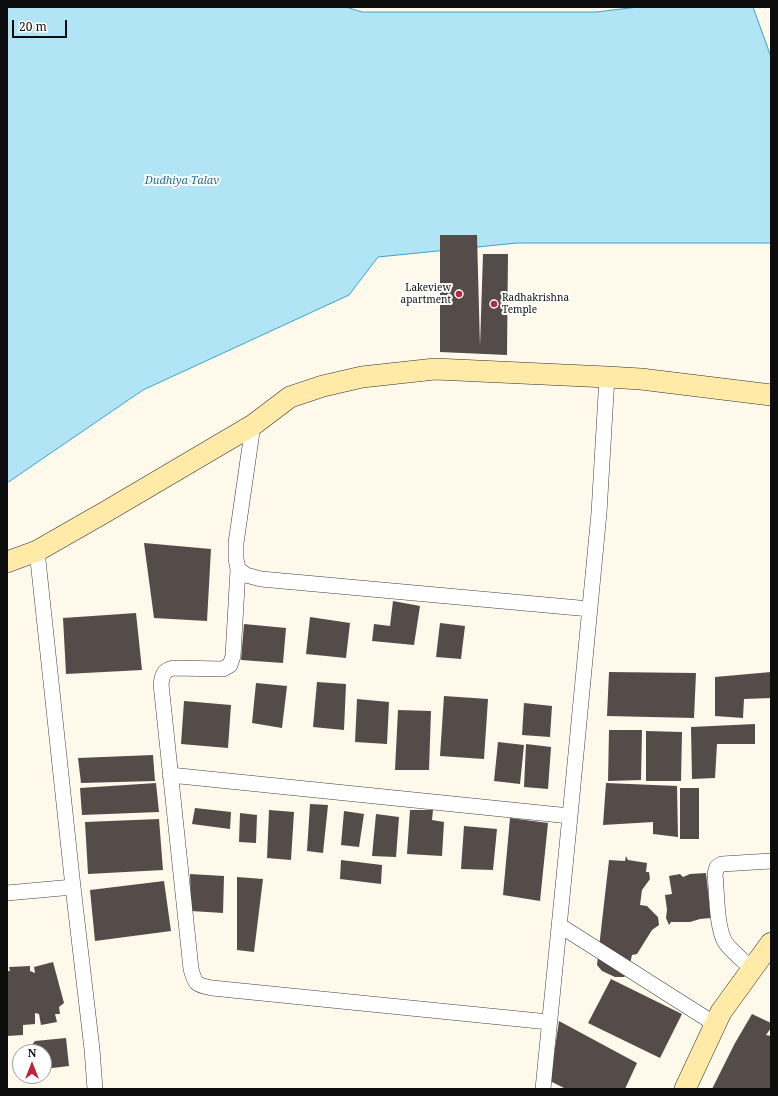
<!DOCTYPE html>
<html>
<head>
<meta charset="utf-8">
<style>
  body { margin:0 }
  #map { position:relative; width:778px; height:1096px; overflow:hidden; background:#fff9ec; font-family:"Noto Serif",serif }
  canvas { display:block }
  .frame { position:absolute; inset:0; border:8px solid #0d0d0d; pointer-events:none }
  .north { position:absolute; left:12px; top:1044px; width:40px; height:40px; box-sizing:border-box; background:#fff; border:1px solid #9e9e9e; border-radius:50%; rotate:0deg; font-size:11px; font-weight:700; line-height:16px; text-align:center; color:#0d0d0d }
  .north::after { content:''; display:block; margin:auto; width:14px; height:18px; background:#bd253e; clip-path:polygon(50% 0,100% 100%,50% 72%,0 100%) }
  .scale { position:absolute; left:12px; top:20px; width:55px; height:18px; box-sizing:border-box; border:2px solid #0d0d0d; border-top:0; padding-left:5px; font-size:12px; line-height:14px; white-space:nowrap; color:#0d0d0d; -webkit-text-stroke:3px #fff; paint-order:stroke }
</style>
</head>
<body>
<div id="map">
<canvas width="778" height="1096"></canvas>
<div class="frame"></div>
<div class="north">N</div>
<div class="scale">20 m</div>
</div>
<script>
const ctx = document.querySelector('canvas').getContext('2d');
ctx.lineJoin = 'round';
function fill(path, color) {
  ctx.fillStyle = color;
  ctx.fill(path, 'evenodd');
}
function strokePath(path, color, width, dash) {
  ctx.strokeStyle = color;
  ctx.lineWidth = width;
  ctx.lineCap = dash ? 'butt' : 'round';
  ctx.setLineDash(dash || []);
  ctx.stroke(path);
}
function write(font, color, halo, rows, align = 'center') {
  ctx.font = font + ' "Noto Serif",serif';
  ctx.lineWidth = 4;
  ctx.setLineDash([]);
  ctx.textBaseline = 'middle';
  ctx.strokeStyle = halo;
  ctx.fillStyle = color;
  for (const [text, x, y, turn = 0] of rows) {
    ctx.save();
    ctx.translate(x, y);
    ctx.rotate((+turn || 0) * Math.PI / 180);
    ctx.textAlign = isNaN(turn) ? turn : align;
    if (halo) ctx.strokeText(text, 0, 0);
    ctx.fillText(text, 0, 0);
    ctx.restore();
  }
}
const water = new Path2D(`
  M7,7h339l16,5h234l42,-5h115l18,50v186h-254l-139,14 -29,38 -206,95 -136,93z`);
fill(water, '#b1e5f6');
strokePath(water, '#38a3cd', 1);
fill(new Path2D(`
  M440,235h37l3,111 3,-92h25l-1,101 -67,-3z
  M144,543l67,6 -4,72 -53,-3z
  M393,601l27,5 -6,39 -42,-4 2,-17 16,2z
  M136,613l6,57 -76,4 -3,-56z
  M310,617l40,6 -4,35 -40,-4z
  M440,623l25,3 -4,33 -25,-2z
  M244,624l42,4 -3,35 -42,-3z
  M609,672l87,1 -2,45 -87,-2z
  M771,672v26l-27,1 -1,19 -28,-2v-39z
  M317,682l29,2 -2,46 -31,-3z
  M256,683l31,3 -5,42 -30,-5z
  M444,696l44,3 -4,60 -44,-3z
  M357,699l32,3 -2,42 -32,-2z
  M184,701l47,4 -3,43 -47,-4z
  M524,703l28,3 -2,31 -28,-2z
  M398,710l33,1 -2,59h-34z
  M755,724v20h-38l-2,34 -23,1 -1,-52z
  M609,730h33l-1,50 -33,1z
  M646,731l36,1 -1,49h-35z
  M498,742l26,3 -4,39 -26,-3z
  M526,744l25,3 -3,42 -24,-2z
  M153,755l2,26 -74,2 -3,-25z
  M156,783l3,29 -77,3 -2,-27z
  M606,783l71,3 1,51 -25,-3v-12l-50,3z
  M680,788h19v51h-19z
  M310,804l18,1 -5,48 -16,-2z
  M195,808l36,4 -1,17 -38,-5z
  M269,810l25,2 -3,48 -24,-2z
  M410,810h23l-1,10 12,2 -2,34 -35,-2z
  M344,811l20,3 -5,33 -18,-2z
  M240,813l17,2 -1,28 -17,-1z
  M376,814l23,3 -3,40 -24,-1z
  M510,818l38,5 -8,78 -37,-6z
  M159,819l4,51 -75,4 -3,-52z
  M464,826l33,3 -4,41 -32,-1z
  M626,856l2,4 19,3 -1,9h3l1,7 -8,11 -2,15 7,1 11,11 1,8 -7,5 -15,24 -5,1 -4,18 -4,4h-9l-13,-6 -5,-6 12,-105 16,1z
  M341,860l41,5 -1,19 -41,-5z
  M706,873l5,45 -11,1 -10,3h-19l-2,3 -3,-7 1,-8 -2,-15 7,-1 -3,-18 11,-2 3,3 7,-3z
  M190,874l34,2 -1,37 -32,-2z
  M237,877l26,2 -9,73 -17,-2z
  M164,881l7,50 -76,10 -5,-51z
  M53,962l11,41 -5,4 1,7h-5l2,8 -16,3 -2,-11 -4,-1v11l-12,1v10l-16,1v-65h3l-1,-4 21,-1v5l5,2 -1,-6z
  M611,979l71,35 -22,44 -72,-35z
  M752,1014l19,9v5l-5,7 5,1v50l-2,3h-57l23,-46z
  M559,1021l78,42 -12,26h-59l-16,-8z
  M66,1038l3,28 -25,3v-17h-23v-5l10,-1 4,-5z`), '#554c49');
const minor = new Path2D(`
  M253,425l-17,118v16l2,10 8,6 15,4 329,30
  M37,551l36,336 19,162 3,40
  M238,569l-5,87 -3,9 -7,4 -50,-1c-11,3 -10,7 -12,16l30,285c4,15 5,16 21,19l337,34
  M170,775l400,41
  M7,893l66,-6
  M559,925l156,99
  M752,969c-7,-7 -22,-19 -27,-27 -9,-16 -8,-50 -10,-68l2,-7 5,-3 49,-3
  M543,1089l27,-273 29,-303 8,-136`);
const secondary = new Path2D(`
  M7,562l30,-11 70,-40 146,-86 37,-28 33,-11 39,-9 73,-8 172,8 34,2 130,16
  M685,1089l36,-77 50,-69`);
strokePath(minor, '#404040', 16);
strokePath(secondary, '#2f2f2f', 22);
strokePath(minor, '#fff', 15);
strokePath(secondary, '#ffeba7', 21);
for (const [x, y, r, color] of [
  [459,294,4,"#bd253e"],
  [494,304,4,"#bd253e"]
]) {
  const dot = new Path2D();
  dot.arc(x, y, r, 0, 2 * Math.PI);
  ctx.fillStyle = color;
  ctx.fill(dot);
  strokePath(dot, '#fff', 1.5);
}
write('10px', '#0d0d0d', '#fff', [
  ["Lakeview",451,288],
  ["apartment",451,300],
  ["Radhakrishna",502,298,"left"],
  ["Temple",502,310,"left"]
], 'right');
write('italic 11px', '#16739f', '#fff', [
  ["Dudhiya Talav",182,181]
]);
</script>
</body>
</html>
